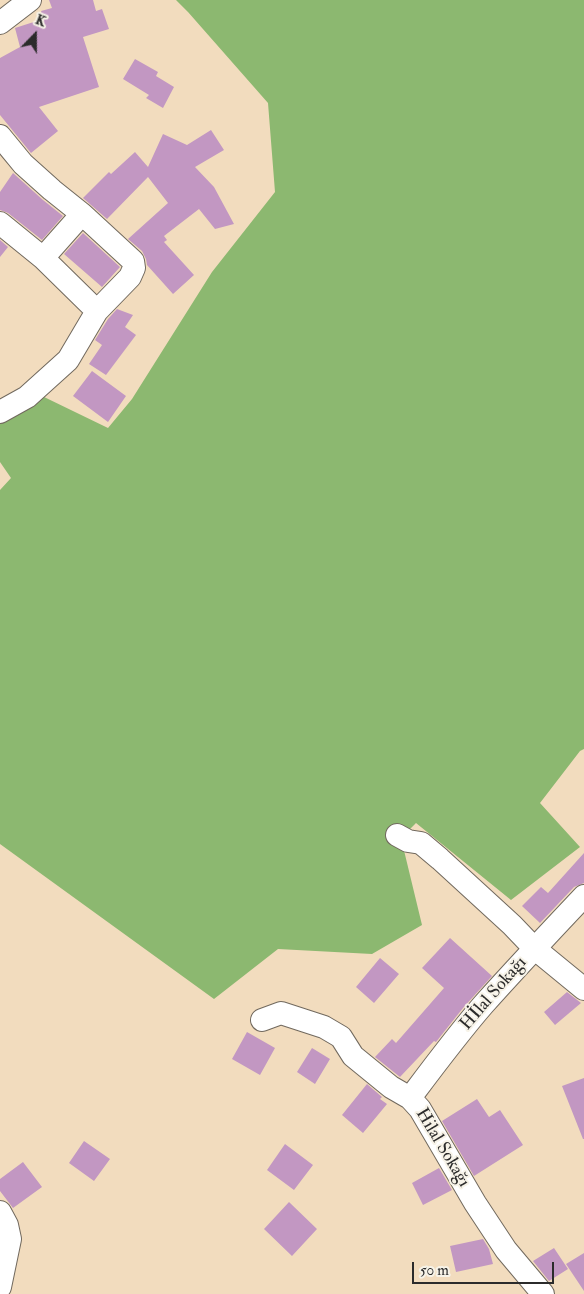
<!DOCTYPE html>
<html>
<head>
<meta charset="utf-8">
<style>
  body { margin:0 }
  #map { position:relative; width:584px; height:1294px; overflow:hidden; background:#f2dcbe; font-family:"IM FELL Double Pica",serif }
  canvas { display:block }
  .north { position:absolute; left:10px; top:10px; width:50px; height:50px; -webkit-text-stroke:4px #f7f3e8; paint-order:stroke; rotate:22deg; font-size:14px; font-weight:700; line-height:20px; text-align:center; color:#2b2b2b }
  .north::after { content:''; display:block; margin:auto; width:18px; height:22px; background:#2b2b2b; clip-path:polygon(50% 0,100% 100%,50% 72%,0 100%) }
  .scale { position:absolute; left:412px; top:1262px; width:142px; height:22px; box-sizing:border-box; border:2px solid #2b2b2b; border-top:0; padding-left:6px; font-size:15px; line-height:18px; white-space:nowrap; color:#2b2b2b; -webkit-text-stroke:4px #f7f3e8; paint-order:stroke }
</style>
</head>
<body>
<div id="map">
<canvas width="584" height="1294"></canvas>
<div class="north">K</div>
<div class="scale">50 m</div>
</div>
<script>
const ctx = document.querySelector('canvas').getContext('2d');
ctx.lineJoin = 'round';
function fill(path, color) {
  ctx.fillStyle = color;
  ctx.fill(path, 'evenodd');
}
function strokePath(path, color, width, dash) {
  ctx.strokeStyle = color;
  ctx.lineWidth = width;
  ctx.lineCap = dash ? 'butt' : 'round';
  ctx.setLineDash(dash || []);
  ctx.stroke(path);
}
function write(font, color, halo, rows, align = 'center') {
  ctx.font = font + ' "IM FELL Double Pica",serif';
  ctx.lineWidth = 4;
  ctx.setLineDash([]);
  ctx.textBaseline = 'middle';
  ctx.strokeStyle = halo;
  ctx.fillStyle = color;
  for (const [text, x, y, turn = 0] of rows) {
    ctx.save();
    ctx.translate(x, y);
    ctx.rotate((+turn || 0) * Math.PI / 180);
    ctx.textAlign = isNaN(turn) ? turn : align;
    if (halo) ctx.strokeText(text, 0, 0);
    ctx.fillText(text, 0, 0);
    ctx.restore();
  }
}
fill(new Path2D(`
  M176,0h408v749l-4,2 -40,52 40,44 -69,53 -95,-77 -15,15 21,87 -50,29 -94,-5 -64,50 -214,-155v-354l11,-12 -11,-16v-40l42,-26 66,32 24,-29 80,-127 63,-80 -7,-89 -80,-91z`), '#8cb870');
fill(new Path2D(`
  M49,0h44l3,11 6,-2 7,20 -26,8 16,50 -60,20 19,24 -27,22 -31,-38v-57l20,-11 -5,-19 28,-9 -2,-8 11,-3z
  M135,59l23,13 -2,4 18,11 -11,21 -17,-10 3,-3 -26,-16z
  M211,130l13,20 -29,17 19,20 20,37 -19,5 -16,-20 -35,27 3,4 -3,2 30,33 -21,19 -26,-29 -1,-6 -4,-8 -14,-12 40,-36 -20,-26 -41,42 -24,-21 26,-26 2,2 24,-22 13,15 15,-33 24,11z
  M13,173l30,27 20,16 -21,24 -34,-27 -8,-3v-18z
  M83,233l37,34 -18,20 -38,-33z
  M0,240l8,7 -8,10z
  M117,309l16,6 -8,12 11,8 -30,40 -17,-11 13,-19 -7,-5 13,-21z
  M92,371l34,25 -18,26 -35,-26z
  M584,853v30l-10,4 -34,36 -18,-17 19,-19 7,6z
  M450,938l42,38 -29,32 -27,34 -2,-1 -34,36 -25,-20 17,-18 4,4 48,-55 -22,-20z
  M380,958l19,16 -25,29 -18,-16z
  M567,992l14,11 -26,22 -11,-13z
  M247,1032l28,16 -15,27 -28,-16z
  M312,1048l18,11 -15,25 -18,-12z
  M584,1078v61h-1l-21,-53z
  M367,1084l15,13 -2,2 7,5 -24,29 -21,-18z
  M477,1099l12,18 11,-7 23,35 -49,31 -32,-55z
  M84,1141l26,18 -16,22 -25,-18z
  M285,1144l28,21 -19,25 -27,-20z
  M23,1162l19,25 -29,21 -13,-17v-12z
  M439,1168l13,22 -29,15 -11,-22z
  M289,1202l28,27 -25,27 -28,-27z
  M483,1239l6,10 4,15 -37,8 -6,-26z
  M554,1248l14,21 -19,12 -16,-20z
  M584,1253v38l-18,-27z`), '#c297c2');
const minor = new Path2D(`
  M0,23l30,-23
  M0,136l23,28 29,26 30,24 -39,44
  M82,214l51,47 1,7 -4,9 -33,34
  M0,223l43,35 54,53 -29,49 -41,37 -27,15
  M397,835l11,6 13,2 19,16 72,66 22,23 50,41
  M262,1020l19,-7 43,14 17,10 12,19 38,31 19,11 10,11 55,94 31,47 37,44
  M410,1098c24,-32 47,-63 73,-93 33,-37 67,-73 101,-109
  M0,1212l7,13 3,14 -10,48`);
strokePath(minor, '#71695e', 24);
strokePath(minor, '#fff', 22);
write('18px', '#2b2b2b', '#f7f3e8', [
  ["Hİlal Sokağı",494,994,-49],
  ["Hilal Sokağı",442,1148,59]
]);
</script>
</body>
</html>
